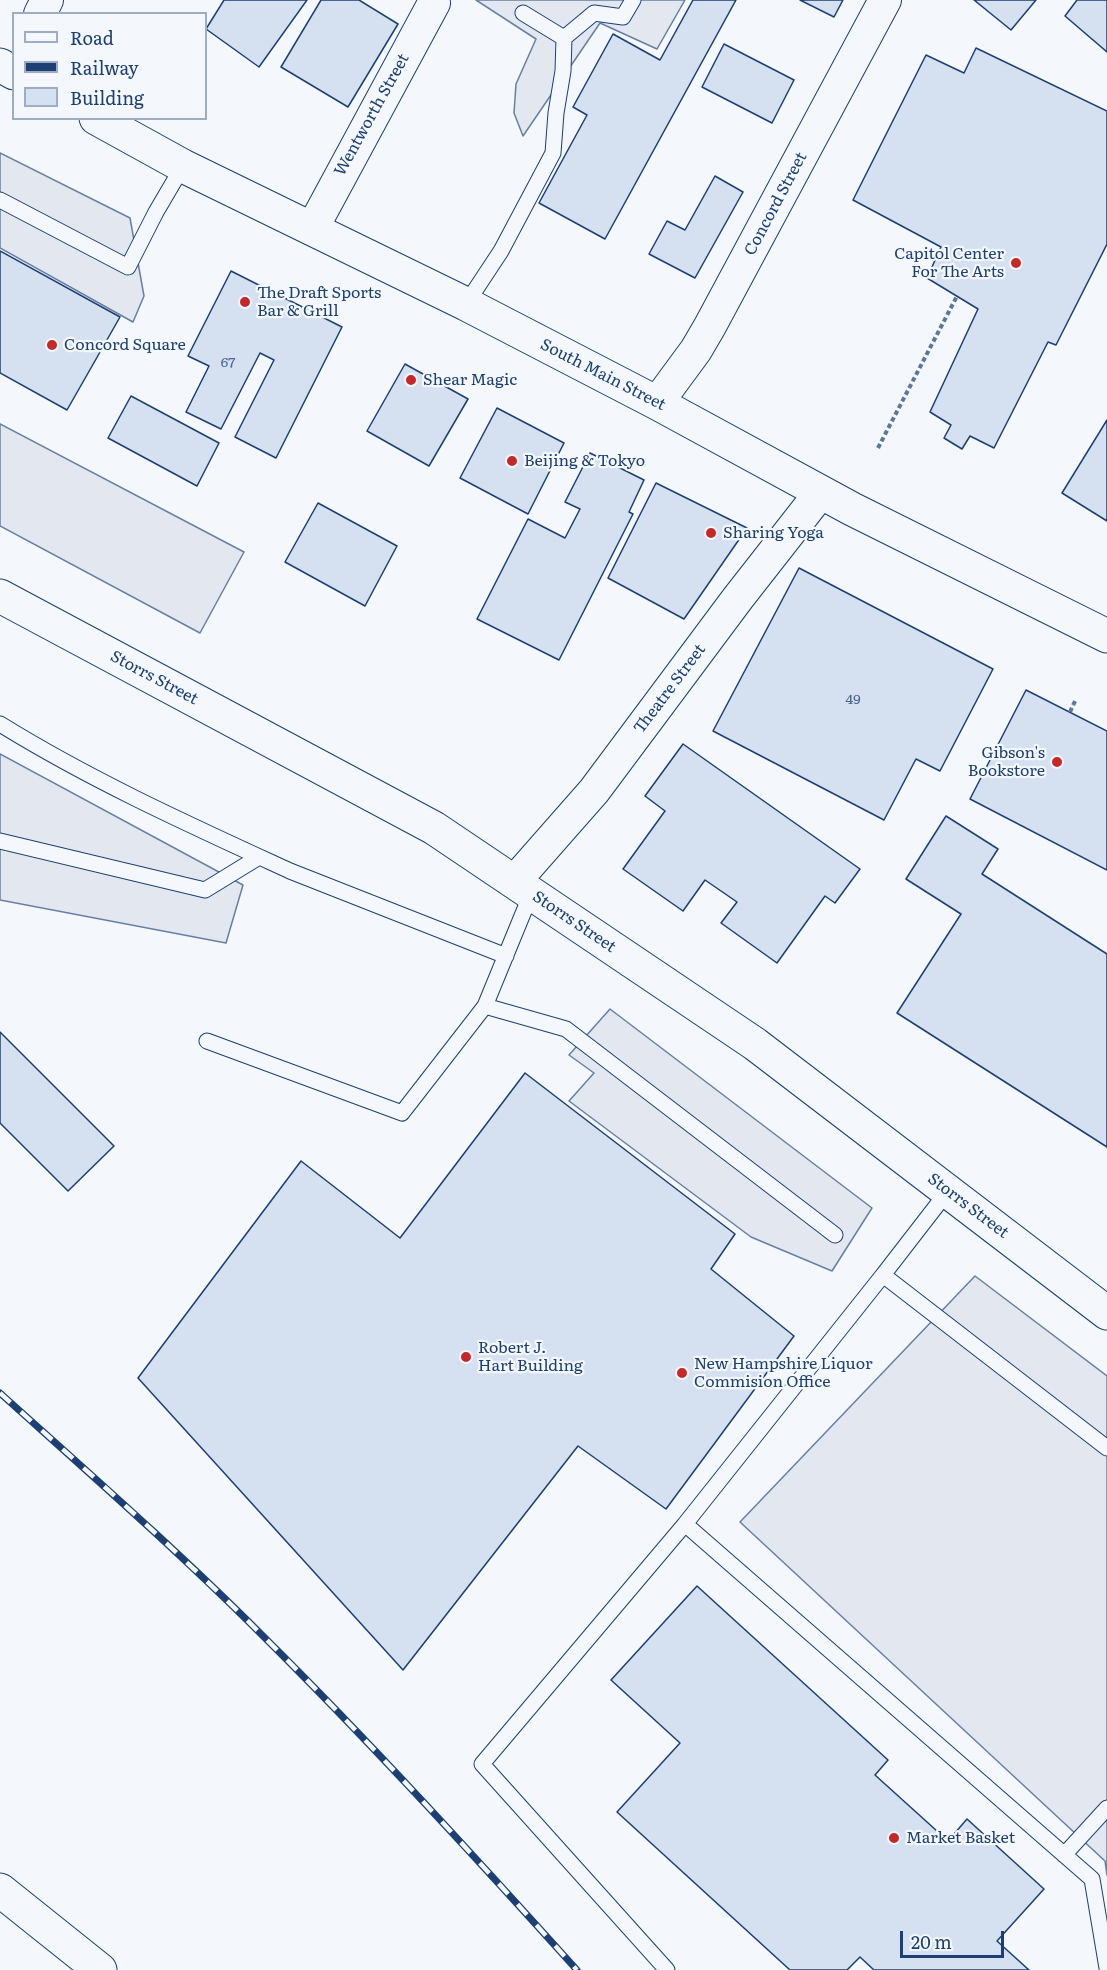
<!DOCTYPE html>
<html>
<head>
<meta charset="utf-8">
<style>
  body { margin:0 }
  #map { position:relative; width:1107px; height:1970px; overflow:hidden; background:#f4f7fb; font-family:Literata,serif }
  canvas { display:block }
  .legend { position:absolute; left:12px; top:12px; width:195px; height:108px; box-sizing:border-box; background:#f4f7fb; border:2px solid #9eadc5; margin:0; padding:8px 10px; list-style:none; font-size:18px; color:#1d3f73 }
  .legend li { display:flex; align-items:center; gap:12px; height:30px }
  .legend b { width:30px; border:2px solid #9eadc5 }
  .scale { position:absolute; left:900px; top:1931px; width:104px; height:27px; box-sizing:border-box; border:3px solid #1d3f73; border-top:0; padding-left:8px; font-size:18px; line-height:21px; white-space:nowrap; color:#1d3f73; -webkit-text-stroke:4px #f4f7fb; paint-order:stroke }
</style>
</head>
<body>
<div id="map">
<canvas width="1107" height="1970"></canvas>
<ul class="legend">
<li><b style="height:8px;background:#f4f7fb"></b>Road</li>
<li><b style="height:8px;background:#1d3f73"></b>Railway</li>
<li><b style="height:16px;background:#d5e0f0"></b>Building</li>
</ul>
<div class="scale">20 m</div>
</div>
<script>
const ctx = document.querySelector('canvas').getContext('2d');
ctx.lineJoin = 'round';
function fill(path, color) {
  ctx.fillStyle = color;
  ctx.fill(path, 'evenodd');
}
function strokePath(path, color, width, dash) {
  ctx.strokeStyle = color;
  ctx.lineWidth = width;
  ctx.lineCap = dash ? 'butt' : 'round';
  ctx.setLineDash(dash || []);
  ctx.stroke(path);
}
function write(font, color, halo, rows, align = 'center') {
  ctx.font = font + ' Literata,serif';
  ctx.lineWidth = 4.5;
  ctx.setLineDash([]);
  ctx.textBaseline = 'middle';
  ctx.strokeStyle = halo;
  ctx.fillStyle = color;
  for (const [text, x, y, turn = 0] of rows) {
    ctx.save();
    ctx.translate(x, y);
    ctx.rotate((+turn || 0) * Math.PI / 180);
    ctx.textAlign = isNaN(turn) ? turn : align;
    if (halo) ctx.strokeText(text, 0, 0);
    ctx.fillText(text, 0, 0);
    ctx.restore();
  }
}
const parking = new Path2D(`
  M476,0h209l-28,49 -57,-26 -77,113 -9,-23 2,-29 20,-45z
  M0,153l130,65 14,78 -11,26 -133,-74z
  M0,424l244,128 -44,81 -200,-107z
  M0,754l243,131 -17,58 -226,-43z
  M610,1009l262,199 -40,63 -81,-34 -182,-136 25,-28 -25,-18z
  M975,1276l132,100v499l-2,-14 -365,-339z`);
fill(parking, '#e3e8f0');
strokePath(parking, '#687fa3', 1.5);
const building = new Path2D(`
  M224,0h83l-48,67 -53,-38z
  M321,0h38l39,24 -50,83 -67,-40z
  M693,0h43l-131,239 -66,-36 48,-88 -14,-8 40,-73 47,26z
  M800,0h43l-9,17z
  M974,0h62l-25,30z
  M1077,0h30v52l-42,-36z
  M724,44l70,36 -22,43 -70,-36z
  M976,48l131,63v133l-51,101 -8,-3 -54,106 -24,-12 -8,13 -18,-11 7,-13 -21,-13 48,-103 -51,-31 14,-31 -88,-47 73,-145 38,18z
  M715,176l28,16 -48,86 -46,-24 18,-33 18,9z
  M0,251l120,66 -53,93 -67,-37z
  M231,271l111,56 -66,131 -41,-21 39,-77 -14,-7 -39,76 -35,-17 23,-46 -21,-10z
  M405,364l63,35 -39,67 -62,-35z
  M131,396l88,47 -22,43 -89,-48z
  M497,408l67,35 -36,71 -68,-36z
  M1107,420v101l-45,-28z
  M590,453l54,27 -15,32 4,2 -74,146 -82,-41 51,-100 37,19 15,-29 -15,-7z
  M656,483l91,45 -63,91 -76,-41z
  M318,503l79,43 -32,60 -80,-44z
  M799,568l194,101 -53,102 -24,-12 -32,61 -171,-89z
  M1026,690l81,41v139l-137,-71z
  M683,744l177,125 -25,34 -10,-7 -48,67 -56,-40 16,-21 -32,-22 -22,31 -60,-42 42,-58 -20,-15z
  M946,816l52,33 -16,25 125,80v193l-210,-134 64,-99 -55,-35z
  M0,1032l114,114 -46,45 -68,-68z
  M525,1073l210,161 -24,35 83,67 -128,173 -88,-63 -175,224 -265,-292 163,-217 99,77z
  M697,1586l191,174 -13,15 73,66 19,-22 77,70 -47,52 32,29h-155l-14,-13 -13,13h-57l-173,-158 63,-69 -69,-63z`);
fill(building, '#d5e0f0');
strokePath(building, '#1d3f73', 1.5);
const lane = new Path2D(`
  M523,13l41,25
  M0,200l128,67 28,-55 27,-46
  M466,304l35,-53 52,-98 3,-40 7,-42 1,-33 30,-25 29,4 10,-17
  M0,724c92,57 192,102 290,147l216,85
  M0,841l205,49 54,-33
  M485,1006l81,23 269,206
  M207,1041l195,72 83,-107 46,-112
  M883,1275l65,-84
  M1107,1448l-224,-173 -198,249 407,355 15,89
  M1064,1855l43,-47
  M667,1970l-185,-206 203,-240`);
const street = new Path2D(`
  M40,14l7,-14
  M312,229l122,-226
  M657,403l39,-53 14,-24 175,-326
  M514,882l80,-91 144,-193 83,-106`);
const secondary = new Path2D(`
  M0,596l434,232 321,216 352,269`);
const primary = new Path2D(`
  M0,65l14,8
  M96,118l87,48 283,138 191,99 195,106 255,127`);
const highway = new Path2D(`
  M0,1890l100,80`);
strokePath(lane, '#1d3f73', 17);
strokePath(street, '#1d3f73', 34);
strokePath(secondary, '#1d3f73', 35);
strokePath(primary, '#1d3f73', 35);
strokePath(highway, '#1d3f73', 35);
strokePath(new Path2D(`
  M878,448l79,-152
  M1070,712l6,-13`), '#5e769c', 4, [4.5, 3]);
strokePath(lane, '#f4f7fb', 15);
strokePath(street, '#f4f7fb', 32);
strokePath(secondary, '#f4f7fb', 33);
strokePath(primary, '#f4f7fb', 33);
strokePath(highway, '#f4f7fb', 33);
const rail = new Path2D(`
  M0,1393c89,80 179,159 263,243 109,108 212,221 314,334`);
strokePath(rail, '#1d3f73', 7);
strokePath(rail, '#f4f7fb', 4.5, [14]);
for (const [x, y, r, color] of [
  [1016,263,6,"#c62828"],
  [245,302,6,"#c62828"],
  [52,345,6,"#c62828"],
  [411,380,6,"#c62828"],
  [512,461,6,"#c62828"],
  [711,533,6,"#c62828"],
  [1057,762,6,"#c62828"],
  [466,1357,6,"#c62828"],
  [682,1373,6,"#c62828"],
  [894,1838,6,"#c62828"]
]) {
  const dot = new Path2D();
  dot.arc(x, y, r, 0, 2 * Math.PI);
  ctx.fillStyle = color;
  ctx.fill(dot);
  strokePath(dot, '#f4f7fb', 2);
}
write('14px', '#4b6792', null, [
  ["67",228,363],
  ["49",853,700]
]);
write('16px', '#1d3f73', '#f4f7fb', [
  ["Wentworth Street",372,115,-61],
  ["Concord Street",776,204,-62],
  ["South Main Street",603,375,27],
  ["Storrs Street",154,678,28],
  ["Theatre Street",670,689,-53],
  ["Storrs Street",574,922,34],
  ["Storrs Street",968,1206,37]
]);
write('16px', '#1d3f73', '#f4f7fb', [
  ["Capitol Center",1004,254,"right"],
  ["For The Arts",1004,272,"right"],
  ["The Draft Sports",257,293],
  ["Bar & Grill",257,311],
  ["Concord Square",64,345],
  ["Shear Magic",423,380],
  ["Beijing & Tokyo",524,461],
  ["Sharing Yoga",723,533],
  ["Gibson's",1045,753,"right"],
  ["Bookstore",1045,771,"right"],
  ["Robert J.",478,1348],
  ["Hart Building",478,1366],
  ["New Hampshire Liquor",694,1364],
  ["Commision Office",694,1382],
  ["Market Basket",906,1838]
], 'left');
</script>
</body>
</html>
